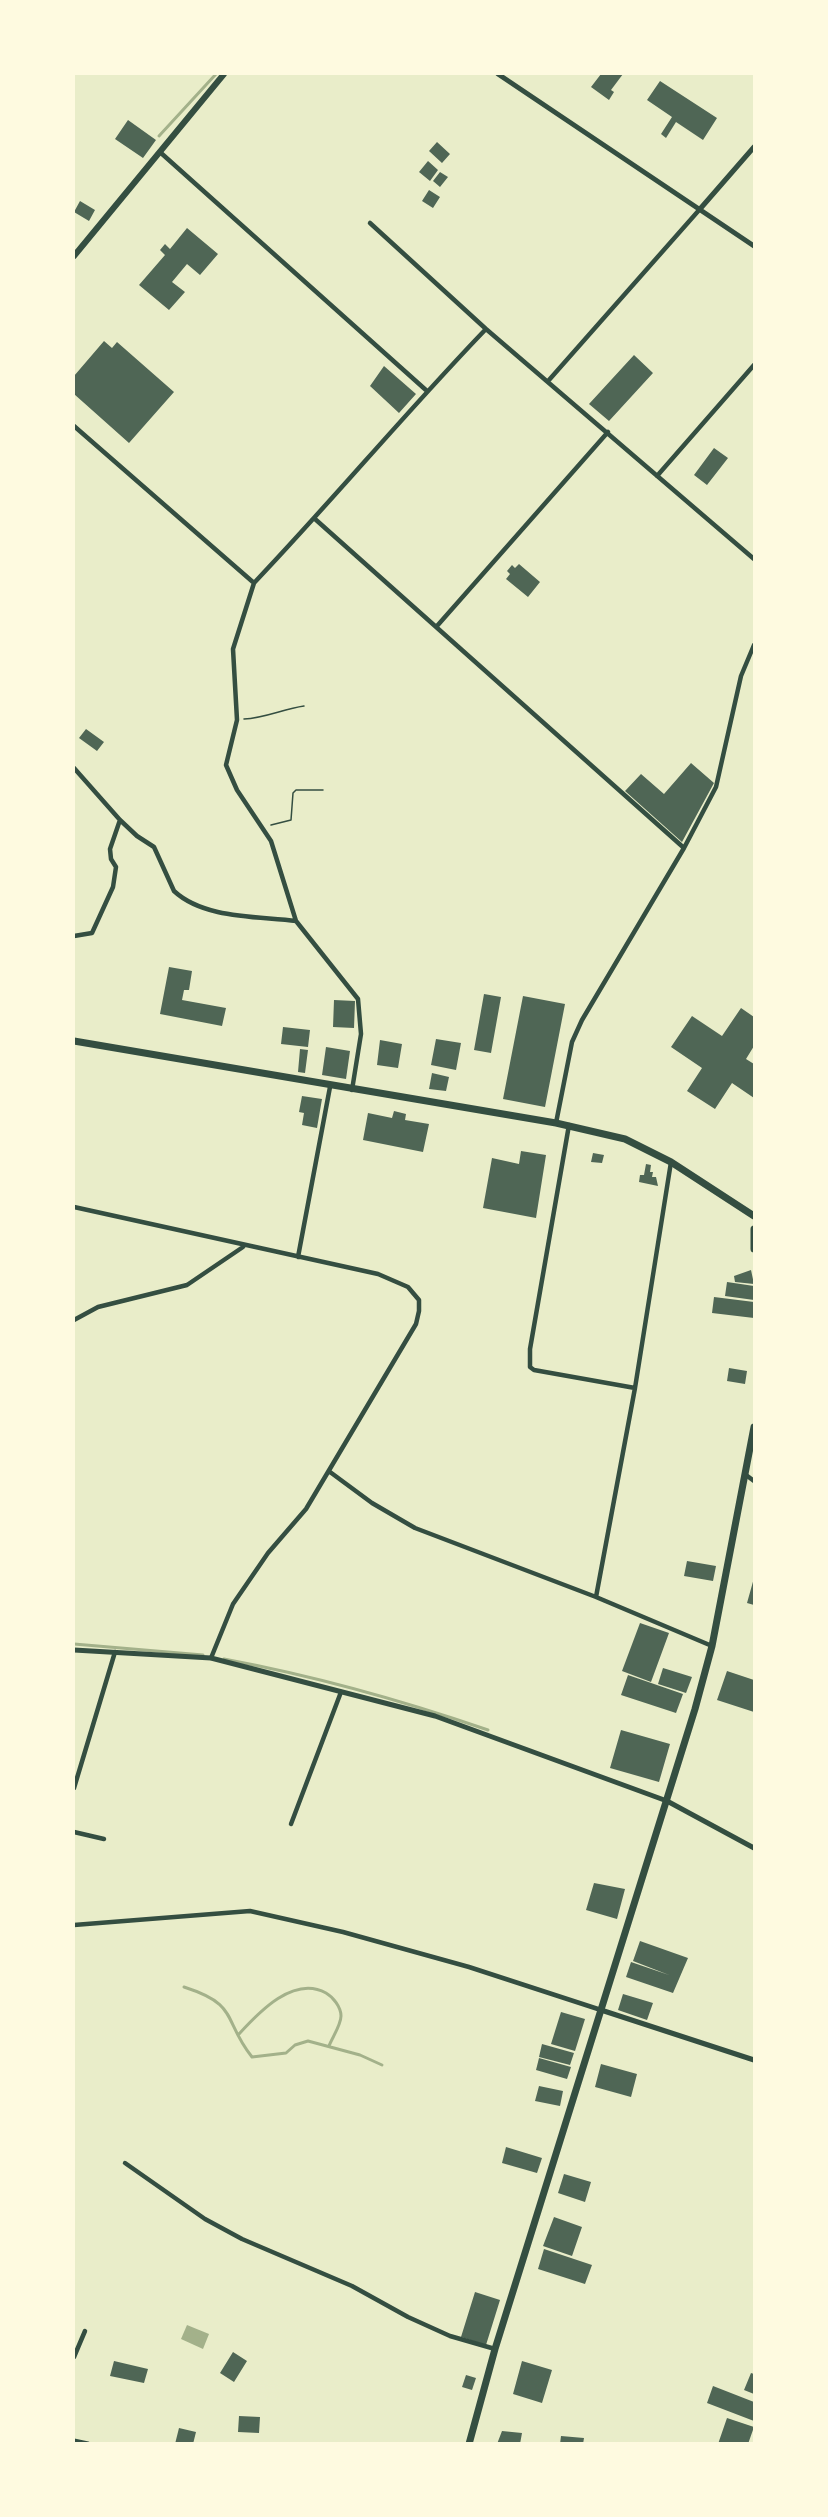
<!DOCTYPE html>
<html>
<head>
<meta charset="utf-8">
<style>
  body { margin:0 }
  #map { position:relative; width:828px; height:2517px; overflow:hidden; background:#e9edc9; font-family:Spectral,serif }
  canvas { display:block }
  .frame { position:absolute; inset:0; border:75px solid #fefae0; pointer-events:none }
</style>
</head>
<body>
<div id="map">
<canvas width="828" height="2517"></canvas>
<div class="frame"></div>
</div>
<script>
const ctx = document.querySelector('canvas').getContext('2d');
ctx.lineJoin = 'round';
function fill(path, color) {
  ctx.fillStyle = color;
  ctx.fill(path, 'evenodd');
}
function strokePath(path, color, width, dash) {
  ctx.strokeStyle = color;
  ctx.lineWidth = width;
  ctx.lineCap = dash ? 'butt' : 'round';
  ctx.setLineDash(dash || []);
  ctx.stroke(path);
}
fill(new Path2D(`
  M187,2325l22,9 -6,15 -22,-10z`), '#a3b18a');
strokePath(new Path2D(`
  M159,136l57,-62
  M74,1644l129,11
  M224,1659c91,17 177,41 264,71
  M184,1987c56,18 38,32 68,70l34,-4 9,-8 13,-4 52,14 22,10
  M239,2034c20,-22 55,-59 87,-41 7,4 15,14 15,23 0,9 -9,22 -12,30`), '#a3b18a', 3);
fill(new Path2D(`
  M601,74h22l-12,16 3,2 -5,8 -18,-13z
  M660,81l57,37 -14,22 -27,-18 -10,16 -5,-4 11,-17 -25,-17z
  M128,120l28,20 -13,18 -28,-19z
  M437,142l13,12 -8,9 -13,-12z
  M428,161l10,9 -8,11 -11,-9z
  M440,172l8,5 -8,10 -7,-6z
  M429,190l11,7 -7,11 -11,-7z
  M80,201l15,9 -6,11 -15,-9z
  M187,228l31,26 -18,21 -13,-11 -15,18 13,10 -16,18 -30,-25 26,-30 -5,-5 5,-6 5,5z
  M104,341l8,7 5,-6 57,50 -45,51 -55,-49v-18z
  M634,355l19,18 -44,48 -20,-17z
  M384,366l32,28 -17,19 -29,-27z
  M714,448l14,10 -21,27 -13,-10z
  M519,564l21,18 -12,15 -22,-18 4,-5 -3,-3 5,-6 3,3z
  M86,729l18,13 -7,9 -18,-13z
  M691,763l23,20 -32,59 -57,-51 16,-17 23,20z
  M169,967l23,4 -3,19h-5l-2,10 44,8 -4,18 -62,-12z
  M484,994l17,3 -10,56 -17,-3z
  M523,996l42,8 -20,103 -42,-8z
  M334,1000l21,1 -1,27 -21,-1z
  M741,1008l13,9v29l-8,13 8,5v34l-22,-15 -17,26 -28,-18 15,-23 -31,-21 21,-31 30,20z
  M283,1027l27,3 -2,17 -27,-3z
  M436,1039l25,4 -5,27 -25,-5z
  M380,1040l22,4 -4,24 -21,-3z
  M326,1047l24,4 -4,28 -24,-4z
  M300,1049l8,1 -3,23 -7,-1z
  M432,1073l17,4 -3,14 -17,-2z
  M302,1096l20,3 -5,29 -15,-3 2,-12 -5,-1z
  M394,1111l12,3 -1,6 24,4 -6,28 -60,-12 5,-27 24,5z
  M521,1151l25,4 -10,63 -53,-10 9,-50 27,6z
  M593,1153l11,2 -2,8 -11,-1z
  M646,1164l5,1 -1,7h3l-1,5h4l2,9 -19,-4 1,-7h4z
  M751,1270l3,14 -19,-2 -1,-6z
  M727,1282l27,4v14l-29,-4z
  M714,1297l40,5v16l-42,-5z
  M729,1368l18,3 -2,13 -18,-3z
  M687,1561l29,5 -3,15 -29,-5z
  M754,1578v27l-7,-2z
  M640,1623l29,10 -18,49 -29,-11z
  M663,1668l29,9 -6,16 -28,-9z
  M727,1671l27,9v32l-37,-12z
  M628,1675l55,19 -7,19 -55,-18z
  M621,1730l49,14 -11,38 -49,-14z
  M594,1883l31,6 -8,30 -31,-9z
  M640,1941l48,17 -15,35 -47,-16 5,-15 38,13 -36,-14z
  M623,1994l30,9 -6,17 -29,-10z
  M561,2012l24,7 -10,32 -24,-7z
  M542,2044l32,9 -4,12 -31,-8z
  M539,2058l32,9 -4,12 -31,-9z
  M601,2064l36,10 -6,23 -36,-10z
  M539,2086l24,5 -3,15 -25,-5z
  M506,2147l36,11 -5,15 -35,-10z
  M564,2174l27,8 -6,20 -27,-9z
  M554,2217l28,10 -10,29 -29,-10z
  M544,2249l48,16 -7,19 -47,-15z
  M475,2292l25,8 -14,45 -25,-8z
  M233,2352l14,9 -13,21 -14,-9z
  M114,2361l34,8 -4,14 -34,-7z
  M522,2361l30,9 -10,33 -29,-9z
  M751,2373l3,1v20l-10,-4z
  M466,2375l10,3 -4,12 -10,-3z
  M713,2386l41,16v19l-47,-18z
  M239,2416l21,1 -1,16 -21,-1z
  M727,2418l27,9 -6,17h-30z
  M179,2428l17,4 -3,12h-18z
  M502,2431l20,2 -2,11h-23z
  M561,2436l23,2 -1,6h-23z`), '#4f6655');
strokePath(new Path2D(`
  M244,719c21,-1 39,-10 60,-13
  M271,825l20,-5 2,-27 3,-3h27`), '#344e41', 1.5);
strokePath(new Path2D(`
  M161,153l266,238
  M370,223l116,106 268,230
  M549,380l151,-171
  M74,426l180,157 -21,66 4,71 -11,45 11,25 34,51 25,80 62,78 3,35 -9,56
  M657,476l97,-111
  M315,519l369,329
  M254,583c79,-83 152,-171 232,-254
  M437,626l171,-194
  M74,768l46,52 17,16 17,11 20,44c30,28 84,25 122,30
  M74,936l18,-3 21,-46 3,-20 -5,-8 -1,-10 10,-29
  M556,1123l16,-81 10,-22 102,-172 32,-61 25,-111 13,-31
  M569,1125l-39,224v18l4,3 101,18
  M74,1207l304,67 30,13 11,13v11l-3,13 -110,185 -38,44 -35,51 -22,54
  M298,1257l32,-170
  M74,1320l24,-13 89,-22 56,-38
  M330,1472l42,31 43,25 181,69 116,49
  M746,1475l8,6
  M596,1597l39,-209 36,-226
  M74,1788l41,-136
  M291,1824l50,-132
  M74,1832l30,7
  M74,1925l176,-14 93,21 126,35 132,43
  M125,2163l80,56 37,20 110,47 56,31 42,19 45,13
  M74,2357l11,-26`), '#344e41', 4.5);
strokePath(new Path2D(`
  M498,74l256,172
  M700,209l54,-62
  M74,1650l137,8 224,58 232,85 87,47
  M601,2010l153,50
  M74,2441l14,3`), '#344e41', 5);
strokePath(new Path2D(`
  M74,256l150,-182`), '#344e41', 6);
strokePath(new Path2D(`
  M74,1041l482,82 69,16 46,23 83,54
  M754,1229v20
  M469,2444l26,-95 200,-640 17,-63 42,-219`), '#344e41', 7);
</script>
</body>
</html>
